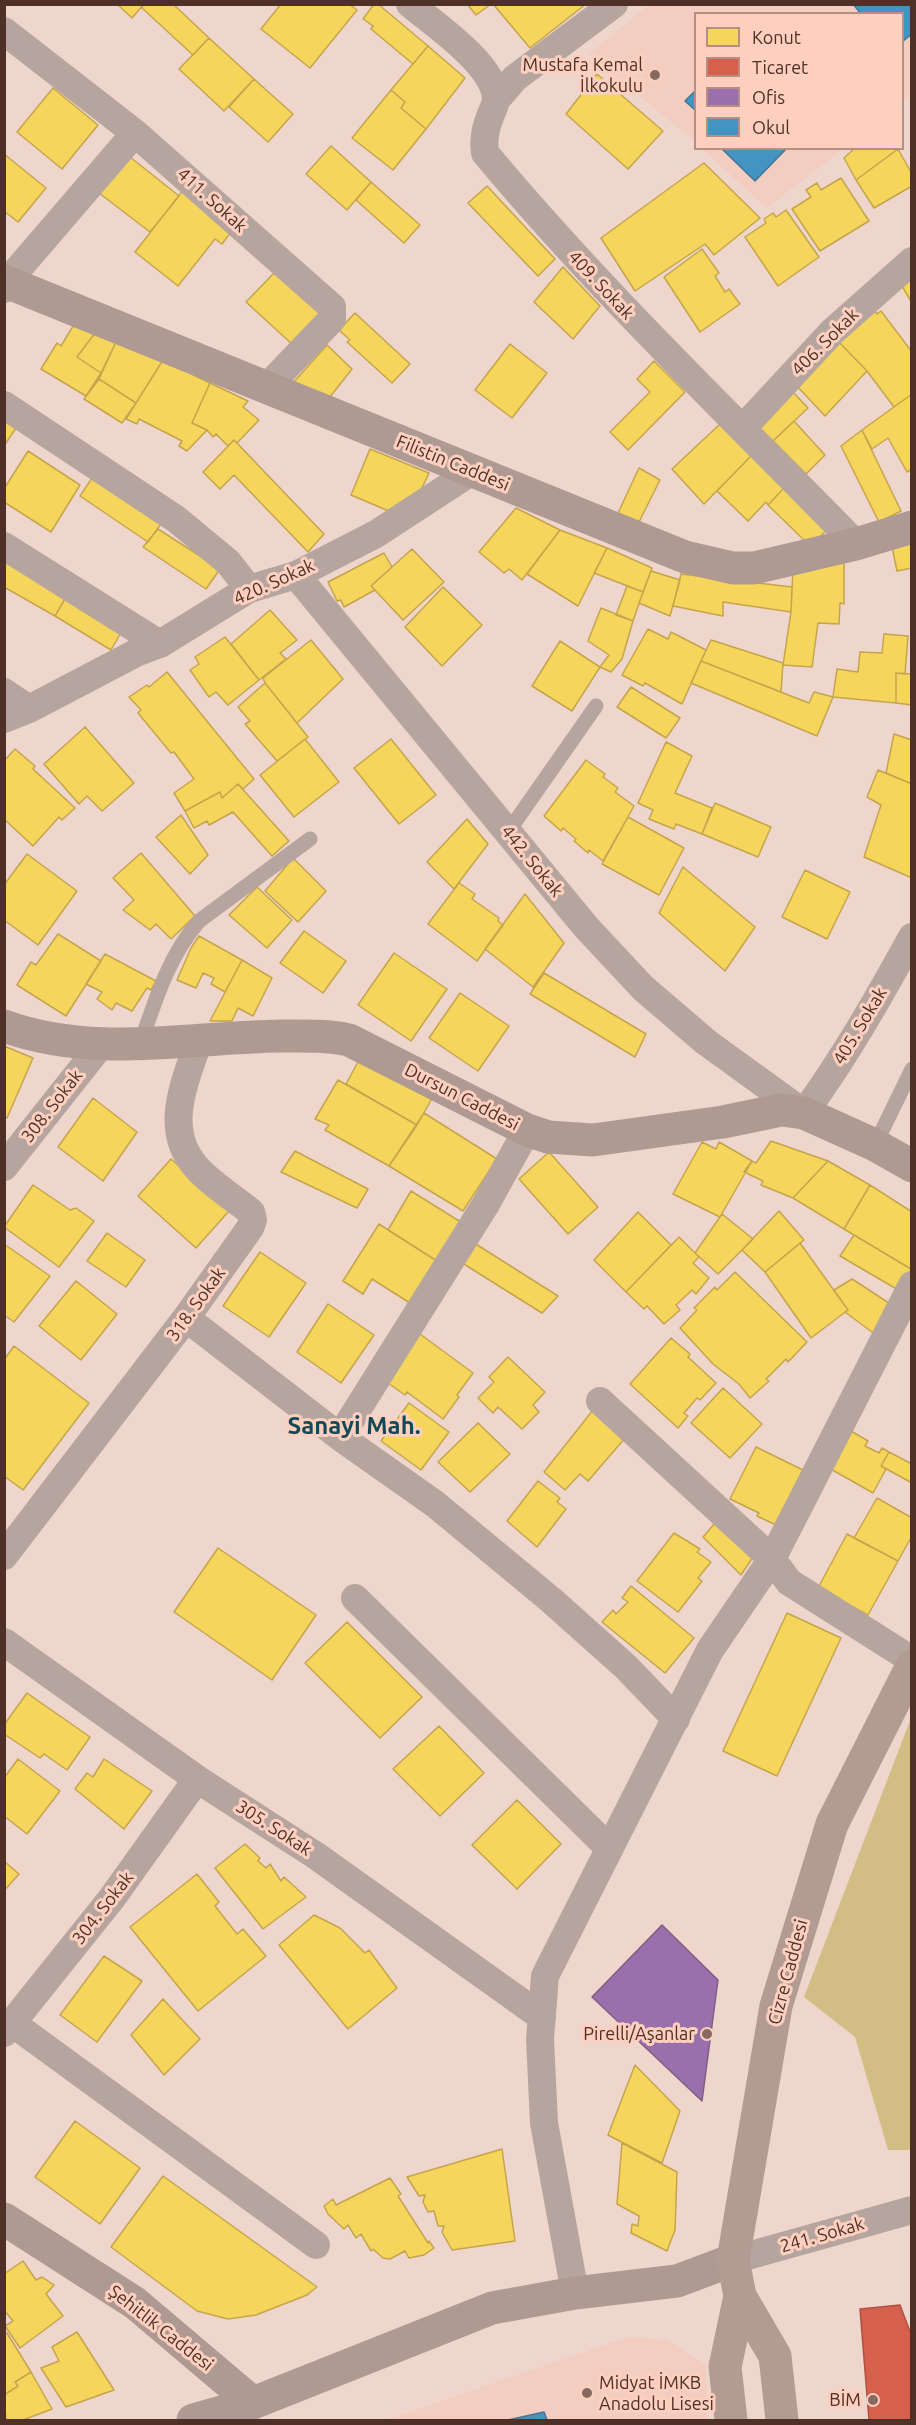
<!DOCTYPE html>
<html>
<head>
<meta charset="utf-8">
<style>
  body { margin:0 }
  #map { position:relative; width:916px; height:2425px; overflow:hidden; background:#efd6cd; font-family:Ubuntu,sans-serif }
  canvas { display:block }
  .frame { position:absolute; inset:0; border:6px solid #4e3026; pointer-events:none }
  .legend { position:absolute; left:694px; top:12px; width:210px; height:138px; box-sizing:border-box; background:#fdcfbf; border:2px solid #b78f82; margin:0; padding:8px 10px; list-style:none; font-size:18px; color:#4e3026 }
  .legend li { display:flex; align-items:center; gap:12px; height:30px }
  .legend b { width:30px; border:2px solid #b78f82 }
</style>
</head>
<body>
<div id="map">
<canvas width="916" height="2425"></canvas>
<div class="frame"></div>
<ul class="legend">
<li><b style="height:16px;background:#f6d55c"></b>Konut</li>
<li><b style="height:16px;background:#d6604d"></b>Ticaret</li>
<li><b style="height:16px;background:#9970ab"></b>Ofis</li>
<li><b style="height:16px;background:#4393c3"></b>Okul</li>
</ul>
</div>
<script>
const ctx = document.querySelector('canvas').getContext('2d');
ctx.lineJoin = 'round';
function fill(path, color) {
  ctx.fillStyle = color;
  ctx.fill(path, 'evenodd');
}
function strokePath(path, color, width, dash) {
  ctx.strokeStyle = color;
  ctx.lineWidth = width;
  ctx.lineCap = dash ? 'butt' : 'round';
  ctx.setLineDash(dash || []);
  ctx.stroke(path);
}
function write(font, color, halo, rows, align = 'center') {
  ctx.font = font + ' Ubuntu,sans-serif';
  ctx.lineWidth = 6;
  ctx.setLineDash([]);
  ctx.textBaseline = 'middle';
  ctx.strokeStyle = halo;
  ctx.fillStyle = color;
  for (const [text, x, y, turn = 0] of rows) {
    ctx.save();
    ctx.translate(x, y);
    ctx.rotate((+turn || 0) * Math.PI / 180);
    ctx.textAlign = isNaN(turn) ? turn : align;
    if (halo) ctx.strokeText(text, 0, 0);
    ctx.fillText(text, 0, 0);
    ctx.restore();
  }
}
fill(new Path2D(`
  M649,5h262v90l-8,7 -1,-88h-206l-1,128 -106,-88z
  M702,149h141l-76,59z
  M629,2337l38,3 39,25 1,55h-321z`), '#f3cdbf');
fill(new Path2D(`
  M911,1718v432h-23l-33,-113 -51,-40z`), '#d2be85');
const homes = new Path2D(`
  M117,4h27l-12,14z
  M144,4h29l36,34 -16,17 -51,-47z
  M281,4h68l8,6 -47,58 -49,-39z
  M374,4h4l50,42 -15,18 -42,-35 2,-3 -10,-7z
  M467,4h24l-15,11z
  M493,4h93l-56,44z
  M209,38l45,41 -30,32 -45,-42z
  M428,46l37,32 -39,51 -25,-21 4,-6 -14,-12z
  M597,74l66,57 -35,38 -62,-55z
  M254,79l39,35 -25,28 -39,-35z
  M53,88l45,37 -36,44 -45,-37z
  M391,90l14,12 -4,6 25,21 -33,41 -41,-32z
  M331,146l40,36 -24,28 -41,-36z
  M855,148h43v1l-42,31 -12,-22z
  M898,149l14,25v12l-38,22 -18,-28z
  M4,154l42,34 -28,34 -14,-11z
  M130,157l49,39 -29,36 -51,-39z
  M704,163l56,55 -46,37 -9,-11 -70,47 -34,-53z
  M841,178l28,43 -49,30 -28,-42 19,-12 -5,-7 11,-7 4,7z
  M371,182l49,43 -16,18 -48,-43z
  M487,186l68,73 -17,17 -70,-73z
  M184,189l50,39 -12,16 -7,-5 -37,47 -43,-34z
  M786,210l33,47 -41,29 -33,-49 21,-14 -2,-4 9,-6 3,4z
  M702,249l17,24 -4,3 10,16 4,-3 11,15 -40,28 -36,-55z
  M563,267l37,39 -27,33 -39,-37z
  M276,271l46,43 -29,31 -47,-43z
  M912,278v25l-10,-17z
  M873,308l4,6 4,-3 31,41v42l-18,13 -27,-36 -31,-32z
  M355,313l55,51 -18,19 -45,-41 3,-2 -11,-10z
  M75,323l20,10 -18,24 24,16 -15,23 -45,-27 16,-26 4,3z
  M95,333l21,9 -15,31 -24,-16z
  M836,339l31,32 -42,45 -31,-33z
  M116,342l47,18 -27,43 -37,-24z
  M510,344l37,29 -35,45 -37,-28z
  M327,345l25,24 -26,33 -34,-18z
  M163,360l47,23 -18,40 15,7 -20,21 -8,-5 3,-5 -43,-22 -2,5 -11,-5z
  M654,361l31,31 -57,58 -18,-18 40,-40 -13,-13z
  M99,379l37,24 -14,20 -38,-24z
  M210,383l38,18 -5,6 16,13 -22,23 -3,-3 -6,6 -12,-12 -3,3 -6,-7 -15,-7z
  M790,389l18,19 -35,33 -18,-15z
  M912,394v75l-5,3 -19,-34 -16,11 -10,-19z
  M4,416l14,9 -14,21z
  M794,421l31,34 -19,19 -33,-33z
  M720,424l32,31 -48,49 -32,-35z
  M862,430l39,81 -22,11 -38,-76z
  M234,440l90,94 -16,18 -74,-77 -14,14 -17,-17z
  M370,449l59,24 -12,26 -26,13 -40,-17z
  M28,451l52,34 -29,47 -47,-30v-13z
  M752,455l33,32 -17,18 -2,-3 -18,19 -31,-30z
  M639,468l21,12 -21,42 -21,-9z
  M94,475l69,46 -15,21 -68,-46z
  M785,487l42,43 -15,14 -5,-1 -39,-38z
  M516,508l44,22 -38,50 -13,-11 -5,4 -25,-21z
  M158,529l62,40 -14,20 -63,-42z
  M560,530l47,18 -29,58 -51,-32z
  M912,544v24l-15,3 -5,-24z
  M607,548l45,20 -9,24 -49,-19z
  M412,549l32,33 -41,38 -32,-34z
  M384,553l8,14 -21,19 4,4 -31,17 -3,-7 -4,1 -9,-19z
  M4,555l65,37 -14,24 -51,-29z
  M844,557v47l-4,-1 -1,21 -21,-1 -6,44 -29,-2 8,-53 2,-44z
  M651,571l29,9 -10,36 -31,-13z
  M681,574l111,13 -1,25 -68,-10v14l-50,-10z
  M627,586l16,6 -10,29 -17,-6z
  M443,587l39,38 -40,41 -37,-39z
  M67,595l56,34 -12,21 -56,-34z
  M601,608l32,13 -11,38 -11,13 -11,-5 9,-12 -21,-14z
  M270,610l27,30 -17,13 6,6 -27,21 -28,-36z
  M648,629l20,10 3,-7 35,18 -24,54 -37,-21 -2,3 -21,-11z
  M884,634l24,2 -3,38 -9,-1v30l-63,-6 4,-28 21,3 2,-20 22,1z
  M225,637l34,43 -31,25 -12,-13 -7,5 -19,-27 9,-6 -4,-7z
  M311,640l32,39 -46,44 -32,-40 -2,-5z
  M711,640l72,23 -2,29 -80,-31z
  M560,641l40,26 -28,44 -40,-25z
  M701,661l108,42 5,-11 19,5 -16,39 -126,-53z
  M167,672l87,107 -11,10 -5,-5 -16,14 -2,-6 -35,19 -11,-18 20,-14 -20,-27 -3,1 -33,-40 3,-3 -12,-13 18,-12 2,2z
  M896,673l16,1v31l-16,-2z
  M265,683l43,54 -31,24 -32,-37 5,-3 -12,-14z
  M631,687l49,31 -14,20 -49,-31z
  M85,727l49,56 -32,28 -15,-15 -8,8 -35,-40z
  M894,734l18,6v44l-26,-11z
  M305,739l34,43 -45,35 -34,-42z
  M391,739l45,56 -37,29 -45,-56z
  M666,742l26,14 -17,37 37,15 -10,26 -26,-10 -2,5 -25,-10 4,-9 -15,-7z
  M15,749l20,17 -2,3 42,39 -13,12 -3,-3 -26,29 -29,-27v-58z
  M586,760l19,14 -2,3 15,11 -3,4 19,14 -31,55 -14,-11 -1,3 -14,-12 2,-2 -13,-11 -2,3 -17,-15z
  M878,770l34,14v94l-48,-21 17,-52 -14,-8z
  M238,784l51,57 -17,15 -39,-44 -24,13 -2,-4 -13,7 -9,-17 35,-19 2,6z
  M715,803l56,24 -13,30 -56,-23z
  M181,815l27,40 -18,19 -34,-37z
  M628,817l56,31 -25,47 -57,-31z
  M467,819l21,25 -34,45 -27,-27z
  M141,853l54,63 -24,23 -15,-15 -6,6 -27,-20 11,-10 -21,-22z
  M27,854l50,37 -39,54 -34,-25v-35z
  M293,858l33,33 -28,31 -33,-31z
  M683,867l72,60 -30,44 -66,-58z
  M805,870l45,22 -23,47 -45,-22z
  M459,883l16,11 -3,5 27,19 -1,3 5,4 -26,36 -49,-37z
  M257,887l35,33 -25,28 -38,-33z
  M525,894l39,49 -31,44 -48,-38z
  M304,931l42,30 -23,32 -43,-30z
  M58,934l43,27 -35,55 -49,-31 14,-23 5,3z
  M199,936l43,24 -17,32 -14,-8 3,-6 -11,-5 -7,15 -19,-8 14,-32z
  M394,953l53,36 -36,52 -53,-36z
  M105,954l51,27 -5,9 -4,-2 -15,23 -16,-8 -4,7 -15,-11 5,-7 -16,-8z
  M242,960l30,18 -19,38 -15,-8 -6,13h-22z
  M544,973l102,61 -11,23 -105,-63z
  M460,993l49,33 -31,45 -49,-33z
  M4,1046l29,12 -26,60 -3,-1z
  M359,1060l75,35 -17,30 -71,-41z
  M338,1080l79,45 -28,41 -64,-36 4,-5 -14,-6z
  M93,1098l44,34 -34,49 -45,-34z
  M424,1113l73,46 -34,52 -74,-45z
  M771,1141l57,20 -35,37 -32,-13 2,-4 -19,-9 8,-11 4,2z
  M702,1142l14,7 3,-7 33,19 -32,56 -47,-23z
  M295,1151l73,38 -11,19 -76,-36z
  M549,1152l49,55 -30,27 -49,-55z
  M171,1159l58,52 -33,37 -58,-52z
  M828,1161l42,24 -26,44 -51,-31z
  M33,1185l37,25 6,-2 18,13 -35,46 -55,-40z
  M870,1185l42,27 -1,57 -67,-40z
  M411,1191l53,33 -24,39 -52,-33z
  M779,1211l25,29 -39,32 -23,-22z
  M638,1212l33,33 -45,47 -32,-32z
  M722,1214l31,25 -35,35 -23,-21z
  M379,1224l61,39 -27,42 -41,-26 -9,15 -20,-13z
  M107,1233l38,27 -19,27 -39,-26z
  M854,1235l57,34 -11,22 -60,-35z
  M679,1237l20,20 -6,6 16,15 -13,16 -4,-4 -16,15 4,5 -16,14 -17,-18 -3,3 -18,-17z
  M471,1241l87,55 -16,17 -83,-52z
  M800,1243l48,67 -37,28 -46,-66z
  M4,1244l46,32 -36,46 -10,-7z
  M260,1252l46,31 -37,54 -46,-31z
  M735,1272l72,70 -19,20 -2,-3 -20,20 3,2 -19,17 -11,-14 -26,-20 -33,-36 17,-18 -3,-2 21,-21 2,3z
  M852,1279l40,26 -16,30 -31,-23 3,-2 -14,-20z
  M76,1281l41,33 -36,46 -42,-34z
  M328,1304l46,31 -33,48 -44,-31z
  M420,1334l53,39 -16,22 2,2 -16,22 -36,-27 -2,3 -20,-14z
  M671,1338l19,16 -2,3 28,26 -16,17 -3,-2 -13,15 4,3 -10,12 -48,-44z
  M14,1346l75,57 -66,87 -19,-14v-116z
  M508,1357l37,35 -12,13 6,7 -17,17 -24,-22 -5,6 -15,-15 16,-16 -5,-5z
  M723,1388l39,36 -32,34 -39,-35z
  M409,1403l40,29 -28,38 -40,-29z
  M593,1410l33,27 -38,44 -8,-7 -15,16 -21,-18z
  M478,1423l32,31 -40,38 -32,-30z
  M851,1431l17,10 -3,5 14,7 3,-5 7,4 -8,14 5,3 -13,24 -44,-25z
  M756,1447l47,23 -27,55 -19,-9 2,-3 -29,-14z
  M889,1452l23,12v19l-31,-17z
  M538,1481l22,17 -3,4 9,7 -29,38 -30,-26z
  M877,1498l35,20v18l-14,25 -44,-23z
  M715,1523l38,34 -12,18 -38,-38z
  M674,1533l26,16 -3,3 14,10 -13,16 4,3 -24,31 -41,-31z
  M847,1534l51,27 -30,54 -50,-27z
  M218,1548l98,67 -44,65 -98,-68z
  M631,1586l63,52 -29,35 -63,-51 11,-12 3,4 12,-12 -6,-4z
  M787,1613l54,25 -64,138 -54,-25z
  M347,1622l75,75 -42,41 -75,-75z
  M27,1693l63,44 -23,33 -23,-16 -4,4 -36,-24v-9z
  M439,1726l45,47 -44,43 -47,-47z
  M18,1759l42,32 -33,43 -23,-18v-38z
  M104,1759l48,32 -28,38 -49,-40 12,-16 6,4z
  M517,1800l44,44 -44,45 -45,-44z
  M245,1844l15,14 -2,3 8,7 4,-4 11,17 3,-4 22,20 -43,32 -48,-61z
  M4,1861l15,13 -15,17z
  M197,1874l22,28 -4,4 22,28 6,-5 23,27 -68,55 -68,-84z
  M314,1915l26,13 25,25 4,-3 28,38 -49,41 -69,-84z
  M104,1956l38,25 -45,61 -37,-27z
  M163,1999l37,40 -36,36 -33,-40z
  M635,2065l45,46 -18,52 -54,-28z
  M75,2121l65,47 -40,56 -65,-47z
  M622,2143l55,29 -2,58 -8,21 -36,-18 1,-9 6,2 1,-10 -22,-12z
  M502,2149l13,92 -63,9 -10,-18 2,-6h-6l-4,-15 -6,1 -5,-10 2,-7 -6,1 -12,-19z
  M163,2176l154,111 -10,8 -51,20 -28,4 -31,-8 -86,-64z
  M390,2178l11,16 -3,2 30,47 1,-2 5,7 -10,7 -15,3 -4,-7 -15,8 -7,-1 -10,-9 -2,2 -10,-17 -5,4 -8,-13 -4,4 -16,-15 -4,-8 9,-7 3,6z
  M23,2261l13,19 6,-3 12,8 -8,9 17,22 -43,32 -15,-22 8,-5 -9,-11v-36z
  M77,2332l37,58 -48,17 -25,-39 18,-7 -7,-14z
  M7,2333l24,39 -16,10 3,4 -14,9v-61z
  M31,2372l21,37 -29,11h-17l-2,-25 14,-9 -3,-4z`);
fill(homes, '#f6d55c');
strokePath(homes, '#c4a44c', 1.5);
const shops = new Path2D(`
  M900,2305l12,32v83h-43l-9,-111z`);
fill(shops, '#d6604d');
strokePath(shops, '#ad5241', 1.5);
const offices = new Path2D(`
  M662,1925l56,55 -16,121 -110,-104z`);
fill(offices, '#9970ab');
strokePath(offices, '#825d83', 1.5);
const schools = new Path2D(`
  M853,4h59v30l-10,8v-28h-41z
  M696,90v21l-11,-10z
  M721,148h66l-32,33z
  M544,2412l3,8h-39z`);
fill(schools, '#4393c3');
strokePath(schools, '#467594', 1.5);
strokePath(new Path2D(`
  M508,832l88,-126
  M140,1045c15,-44 28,-88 59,-124l111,-82
  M875,1145l37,-76`), '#b6a59e', 15);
strokePath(new Path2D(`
  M410,4c24,20 85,61 86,95 0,5 -4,12 -6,18 -5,12 -7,22 -5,36 115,138 245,262 371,391
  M4,31l131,102 197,174v12l-65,68
  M496,100l19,-22 99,-74
  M4,289l3,-7 128,-149
  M4,405l172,114 52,43 21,27
  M743,428l89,-96 80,-71
  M4,546l156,98
  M296,575l290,352 57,61 63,54 98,71c41,-56 75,-116 108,-176
  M4,692l25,17
  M4,719l25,-10 107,-56 24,-9 89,-55 47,-14 80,-41 98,-64
  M4,1167l96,-121
  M186,1318l154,119 95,67 116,96 75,67 50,52
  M600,1401l172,158 17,23 123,78
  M340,1437l146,-233 41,-74
  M4,1556l182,-238 64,-90 3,-8 -2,-8c-17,-14 -40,-28 -54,-44 -35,-38 -12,-86 2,-128
  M355,1598l254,250
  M4,1642l193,137 118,76 227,162
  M12,2023l304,222
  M4,2033l108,-135 85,-119
  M733,2260l179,-50
  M575,2293l-31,-170 -4,-84 5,-63 165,-326 62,-91 140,-274`), '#b6a59e', 28);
strokePath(new Path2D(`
  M4,281l681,276 48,11h21l102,-24 56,-17
  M4,1026c91,33 184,11 277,10 23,0 45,-1 68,4l178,90 21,7 45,3 130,-18 58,-12 23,3 71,32 37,21
  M4,2219l131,84 118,100
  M193,2420l60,-17 239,-95 83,-15 102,-12 56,-21`), '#ae9a93', 33);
strokePath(new Path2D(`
  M731,2420l-6,-53 15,-71
  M782,2420l-7,-64 -35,-60 -7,-36 43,-254 56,-182 80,-158`), '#b29b93', 33);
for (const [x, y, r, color] of [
  [655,75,6,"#866a60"],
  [707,2034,6,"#866a60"],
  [587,2393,6,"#866a60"],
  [873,2400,6,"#866a60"]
]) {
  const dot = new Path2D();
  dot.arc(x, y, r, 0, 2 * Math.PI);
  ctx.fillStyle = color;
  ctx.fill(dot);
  strokePath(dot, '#fdcfbf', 2);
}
write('18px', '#4e3026', '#fdcfbf', [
  ["Mustafa Kemal",643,65],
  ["İlkokulu",643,86],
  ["Pirelli/Aşanlar",695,2034],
  ["Midyat İMKB",599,2383,"left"],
  ["Anadolu Lisesi",599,2404,"left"],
  ["BİM",861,2400]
], 'right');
write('18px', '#4e3026', '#fdcfbf', [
  ["411. Sokak",212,200,42],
  ["409. Sokak",601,285,47],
  ["406. Sokak",825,342,-45],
  ["Filistin Caddesi",453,463,22],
  ["420. Sokak",274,582,-24],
  ["442. Sokak",532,861,51],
  ["405. Sokak",860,1026,-59],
  ["Dursun Caddesi",462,1097,27],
  ["308. Sokak",52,1106,-52],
  ["318. Sokak",196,1304,-54],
  ["305. Sokak",274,1828,33],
  ["304. Sokak",103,1908,-52],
  ["Cizre Caddesi",788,1972,-75],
  ["241. Sokak",822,2235,-16],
  ["Şehitlik Caddesi",161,2328,38]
]);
write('bold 24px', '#124857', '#fdcfbf', [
  ["Sanayi Mah.",354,1426]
]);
</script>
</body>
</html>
